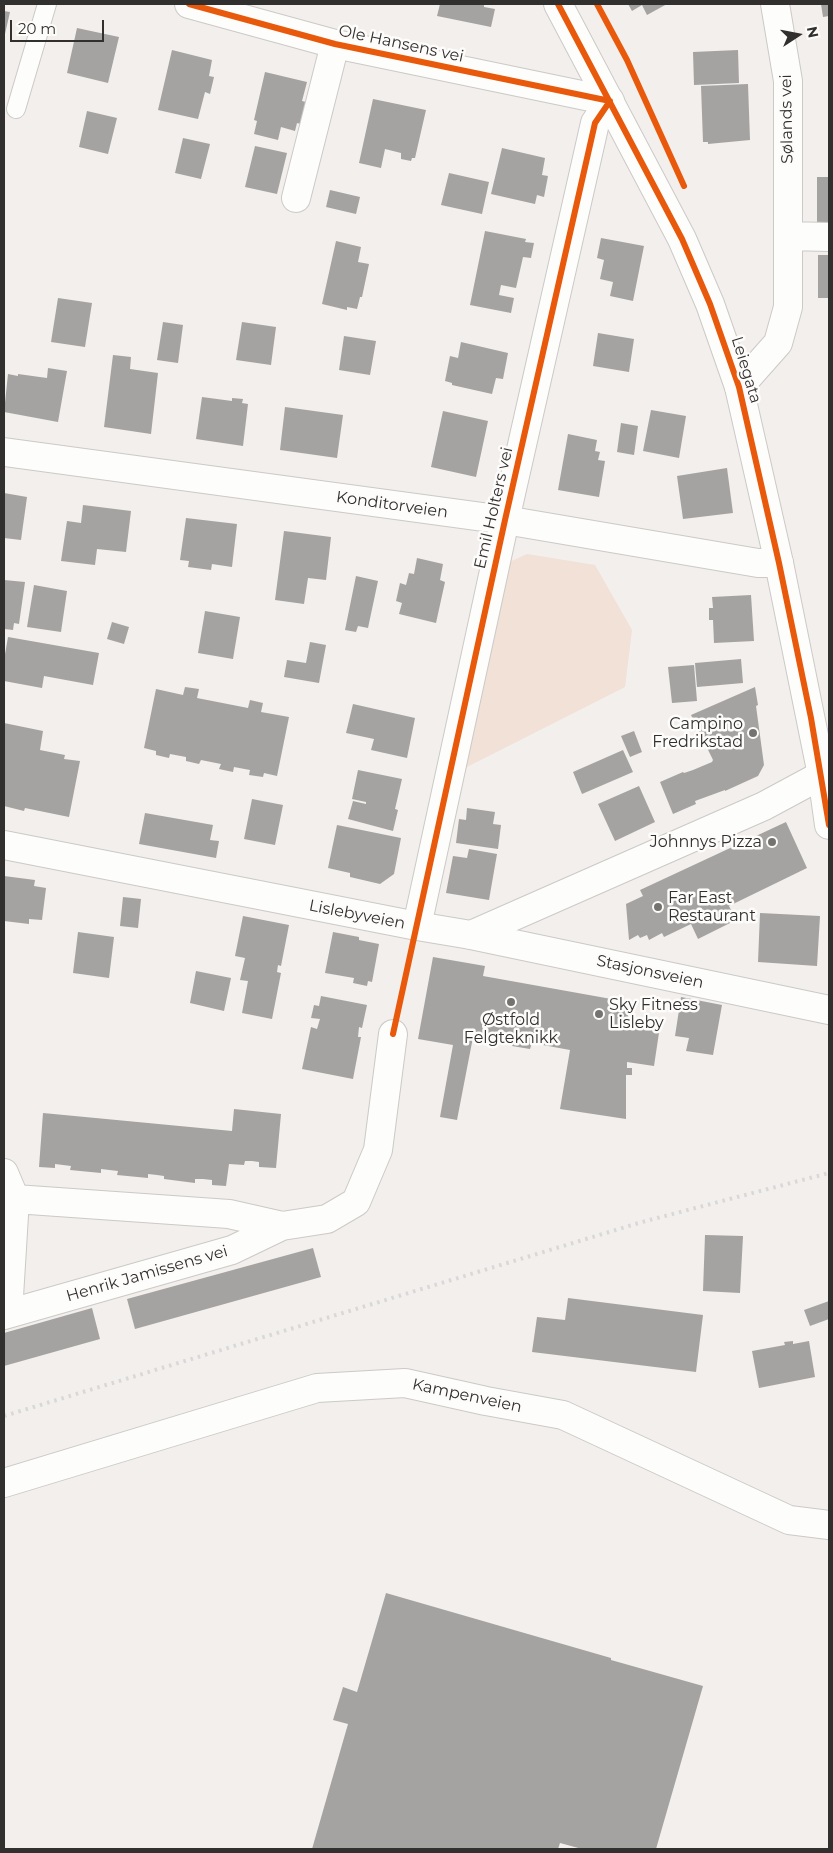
<!DOCTYPE html>
<html>
<head>
<meta charset="utf-8">
<style>
  body { margin:0 }
  #map { position:relative; width:833px; height:1853px; overflow:hidden; background:#f2efec; font-family:Montserrat,sans-serif }
  canvas { display:block }
  .frame { position:absolute; inset:0; border:5px solid #32302e; pointer-events:none }
  .north { position:absolute; left:773px; top:10px; width:50px; height:50px; -webkit-text-stroke:4px #fefcfa; paint-order:stroke; rotate:79deg; font-size:14px; font-weight:700; line-height:20px; text-align:center; color:#32302e }
  .north::after { content:''; display:block; margin:auto; width:18px; height:22px; background:#32302e; clip-path:polygon(50% 0,100% 100%,50% 72%,0 100%) }
  .scale { position:absolute; left:10px; top:20px; width:94px; height:22px; box-sizing:border-box; border:2px solid #32302e; border-top:0; padding-left:6px; font-size:15px; line-height:18px; white-space:nowrap; color:#32302e; -webkit-text-stroke:4px #fefcfa; paint-order:stroke }
</style>
</head>
<body>
<div id="map">
<canvas width="833" height="1853"></canvas>
<div class="frame"></div>
<div class="north">N</div>
<div class="scale">20 m</div>
</div>
<script>
const ctx = document.querySelector('canvas').getContext('2d');
ctx.lineJoin = 'round';
function fill(path, color) {
  ctx.fillStyle = color;
  ctx.fill(path, 'evenodd');
}
function strokePath(path, color, width, dash) {
  ctx.strokeStyle = color;
  ctx.lineWidth = width;
  ctx.lineCap = dash ? 'butt' : 'round';
  ctx.setLineDash(dash || []);
  ctx.stroke(path);
}
function write(font, color, halo, rows, align = 'center') {
  ctx.font = font + ' Montserrat,sans-serif';
  ctx.lineWidth = 5;
  ctx.setLineDash([]);
  ctx.textBaseline = 'middle';
  ctx.strokeStyle = halo;
  ctx.fillStyle = color;
  for (const [text, x, y, turn = 0] of rows) {
    ctx.save();
    ctx.translate(x, y);
    ctx.rotate((+turn || 0) * Math.PI / 180);
    ctx.textAlign = isNaN(turn) ? turn : align;
    if (halo) ctx.strokeText(text, 0, 0);
    ctx.fillText(text, 0, 0);
    ctx.restore();
  }
}
fill(new Path2D(`
  M527,554l68,11 37,65 -7,57 -166,84 46,-207z`), '#f1e1d7');
fill(new Path2D(`
  M440,4h44v3l11,2 -4,18 -54,-11z
  M628,4h39l-20,11 -5,-10 -10,6z
  M821,4h8v12l-6,1z
  M4,11l6,1 -5,22h-1z
  M77,28l42,9 -11,46 -41,-10z
  M172,50l40,10 -3,16 5,1 -4,17 -5,-2 -7,27 -40,-9z
  M738,50l1,33 -45,2 -1,-33z
  M265,72l42,10 -5,19 8,2 -6,22 -7,-2 -2,8 -14,-4 -3,13 -24,-6 3,-13 -3,-1z
  M748,84l2,56 -42,4v-2h-5l-2,-56z
  M373,99l53,11 -11,48h-3l-1,3 -10,-2v-6l-16,-4 -4,19 -22,-5z
  M87,111l30,7 -9,36 -29,-7z
  M183,138l27,6 -9,35 -26,-6z
  M255,146l32,7 -10,41 -32,-7z
  M502,148l43,10 -3,17 6,1 -4,21 -7,-2 -2,9 -44,-10z
  M449,173l40,9 -7,32 -41,-9z
  M817,177h12v45h-12z
  M330,190l30,7 -4,17 -30,-7z
  M485,231l41,8 -1,3 9,1 -3,15 -8,-1 -7,31 -15,-3 -2,10 15,3 -3,15 -41,-8z
  M601,238l43,8 -11,55 -23,-5 3,-14 -13,-3 4,-19 -7,-2z
  M336,241l25,6 -3,15 11,2 -7,33h-2l-3,12 -10,-2v3l-25,-6z
  M818,255h11v43h-11z
  M58,298l34,5 -7,44 -34,-5z
  M163,322l20,3 -5,38 -21,-3z
  M242,322l34,5 -5,38 -35,-5z
  M598,333l36,6 -5,33 -36,-6z
  M344,336l32,5 -6,34 -31,-5z
  M461,342l47,11 -5,26 -7,-1 -4,16 -40,-9v-2l-7,-2 5,-25 8,2z
  M113,355l18,2 -1,12 28,4 -7,61 -47,-7z
  M48,368l19,3 -9,51 -54,-10 4,-38 10,2v-2l29,4z
  M202,397l30,4v-3l11,1 -1,4 6,1 -5,42 -47,-7z
  M285,407l58,8 -6,43 -57,-8z
  M651,410l35,6 -7,42 -36,-7z
  M443,411l45,10 -12,56 -45,-10z
  M621,423l17,3 -4,29 -17,-3z
  M568,434l29,6 -2,11 5,1 -2,8 7,1 -6,36 -41,-7z
  M727,468l6,45 -50,6 -6,-43z
  M4,493l23,4 -6,43 -17,-2z
  M83,505l48,6 -5,41 -29,-3 -2,16 -34,-4 6,-40 14,2z
  M186,518l51,6 -5,43 -20,-3 -1,6 -23,-3 1,-6 -9,-1z
  M284,531l47,6 -5,43 -18,-2 -4,26 -29,-4z
  M417,558l26,6 -3,16 5,2 -9,41 -37,-9 3,-11 -6,-2 4,-18 6,2 3,-12 5,1z
  M356,576l22,5 -10,47 -10,-2 -2,6 -11,-2z
  M4,580l21,2 -6,42 -5,-1 -1,7 -9,-1z
  M34,585l33,6 -6,41 -34,-5z
  M751,595l3,46 -40,2 -1,-23h-4v-12h4l-1,-11z
  M205,611l35,6 -7,42 -35,-6z
  M112,622l17,5 -5,17 -17,-5z
  M8,637l91,16 -6,32 -49,-9 -2,12 -38,-7v-21z
  M310,642l16,3 -7,38 -35,-6 3,-17 19,3z
  M741,659l2,24 -46,4 -2,-24z
  M694,665l3,36 -25,2 -4,-36z
  M185,687l14,2 -2,9 51,10 2,-8 13,3 -2,9 28,5 -12,59 -13,-3 -1,4 -14,-2 1,-5 -16,-3 -1,5 -14,-3 2,-5 -20,-4 -2,4 -13,-3v-4l-16,-3 -1,4 -13,-3v-4l-12,-3 12,-59 27,6z
  M755,687l3,18 -2,1 8,59 -6,11 -33,15v-1l-30,11 1,3 -23,10 -13,-32 23,-10 1,1 9,-3 19,-8 1,-2 -22,-45z
  M353,704l62,14 -8,40 -36,-8 3,-11 -28,-6z
  M4,723l39,8 -3,19 25,5 -1,4 16,2 -11,56 -44,-9 -1,3 -20,-5z
  M634,731l8,21 -12,5 -9,-21z
  M623,750l10,22 -51,22 -9,-22z
  M358,770l44,9 -7,30 3,1 -5,21 -45,-12 5,-18 13,3v-2l-14,-3z
  M639,786l16,36 -40,19 -17,-37z
  M252,799l31,6 -8,40 -31,-6z
  M467,808l28,4 -2,12 8,1 -3,24 -42,-6 3,-24 7,1z
  M145,813l68,12 -3,15 9,1 -3,17 -77,-14z
  M786,822l21,46 -78,38 7,14 -38,19 -7,-15 -27,13 -2,-4 -13,7 -2,-5 -7,3 -2,-3 -9,5 -3,-36 17,-8 -3,-6z
  M337,825l64,13 -7,36 -14,10 -30,-7v-4l-22,-5z
  M469,849l28,5 -8,46 -43,-7 7,-37 14,2z
  M4,876l31,4 -1,6 12,2 -4,32 -13,-1v5l-25,-3z
  M123,897l18,2 -3,29 -18,-2z
  M760,913l60,3 -3,50 -59,-4z
  M243,916l46,9 -8,41 -3,-1 -1,7 4,1 -9,46 -30,-6 6,-32 -8,-1 5,-22 -10,-2z
  M78,932l36,5 -5,41 -36,-5z
  M333,932l26,5v3l20,4 -7,38 -4,-1 -1,5 -14,-3 1,-5 -29,-5z
  M433,957l52,9 -2,10 145,26v20l32,4 -6,40 -27,-4v6h5v7h-6v44l-66,-10 10,-59 -38,-7 -2,6 -18,-3 2,-6 -40,-8 -17,88 -17,-3 13,-72 -35,-6z
  M196,971l35,7 -7,33 -34,-8z
  M321,996l46,9 -5,23 -3,-1 -1,10h3l-8,42 -51,-10 9,-42 6,2 3,-10 -9,-1 3,-13 5,1z
  M681,997l41,8 -9,50 -27,-4 3,-13 -14,-2z
  M234,1109l47,5 -5,54 -17,-1v-5l-7,-1h-7l-1,4 -15,-1 -3,22 -14,-1v-5l-9,-1h-8v4l-31,-4v-3l-7,-1 -9,-1v4l-31,-3 1,-4 -17,-2v4l-31,-3 1,-4 -16,-2v4l-16,-1 4,-54 189,18z
  M705,1235l38,1 -3,57 -37,-2z
  M313,1248l8,29 -186,52 -8,-30z
  M568,1298l135,17 -7,57 -164,-20 5,-35 28,3z
  M829,1301v18l-19,7 -6,-16z
  M92,1308l8,31 -96,27v-33z
  M793,1341v3l16,-3 6,36 -56,11 -7,-37 33,-6 -1,-3z
  M386,1593l225,65v2l92,26 -47,163h-74l-22,-6 -2,6h-246l36,-125 -15,-4 10,-33 14,5z`), '#a5a3a1');
const service = new Path2D(`
  M16,109l31,-105`);
const minor = new Path2D(`
  M189,4l146,40 275,57 -15,22 -90,397 -88,406
  M296,198l39,-154
  M788,236l41,1
  M739,387l39,-44 10,-36v-226l-13,-77
  M4,452l501,68 253,43h21
  M822,775l7,50
  M471,935l358,75
  M4,1173l11,26
  M282,1226l45,-7 29,-17 22,-52 15,-116
  M4,1315l228,-65 50,-24 -53,-12 -214,-15 -7,114
  M4,1483l313,-95 88,-5 81,18 77,14 226,105 40,5`);
const tertiary = new Path2D(`
  M558,4l124,235 28,65 29,83 40,176 43,212
  M4,845l413,81 54,9 293,-129 65,-35`);
strokePath(service, '#ccc9c7', 20);
strokePath(minor, '#ccc9c7', 30);
strokePath(tertiary, '#ccc9c7', 30);
strokePath(service, '#fdfdfc', 18);
strokePath(minor, '#fdfdfc', 28);
strokePath(tertiary, '#fdfdfc', 28);
strokePath(new Path2D(`
  M4,1416l638,-194 187,-49`), '#d9d8d8', 4, [2.5, 5]);
strokePath(new Path2D(`
  M189,4l146,40 275,57 -15,22 -90,397 -112,514
  M558,4l124,235 28,65 29,83 40,176 32,155 18,107
  M597,4l30,56 57,126`), '#e8590c', 6);
for (const [x, y, r, color] of [
  [753,733,5,"#757370"],
  [772,842,5,"#757370"],
  [658,907,5,"#757370"],
  [511,1002,5,"#757370"],
  [599,1014,5,"#757370"]
]) {
  const dot = new Path2D();
  dot.arc(x, y, r, 0, 2 * Math.PI);
  ctx.fillStyle = color;
  ctx.fill(dot);
  strokePath(dot, '#fefcfa', 2);
}
write('16px', '#32302e', '#fefcfa', [
  ["Ole Hansens vei",401,44,12],
  ["Sølands vei",787,119,-91],
  ["Leiegata",746,370,73],
  ["Konditorveien",392,505,8],
  ["Emil Holters vei",494,508,-77],
  ["Lislebyveien",357,915,11],
  ["Stasjonsveien",650,972,12],
  ["Henrik Jamissens vei",147,1274,-16],
  ["Kampenveien",467,1396,12]
]);
write('16px', '#32302e', '#fefcfa', [
  ["Campino",743,724],
  ["Fredrikstad",743,742],
  ["Johnnys Pizza",762,842],
  ["Far East",668,898,"left"],
  ["Restaurant",668,916,"left"],
  ["Sky Fitness",609,1005,"left"],
  ["Lisleby",609,1023,"left"],
  ["Østfold",511,1020,"center"],
  ["Felgteknikk",511,1038,"center"]
], 'right');
</script>
</body>
</html>
